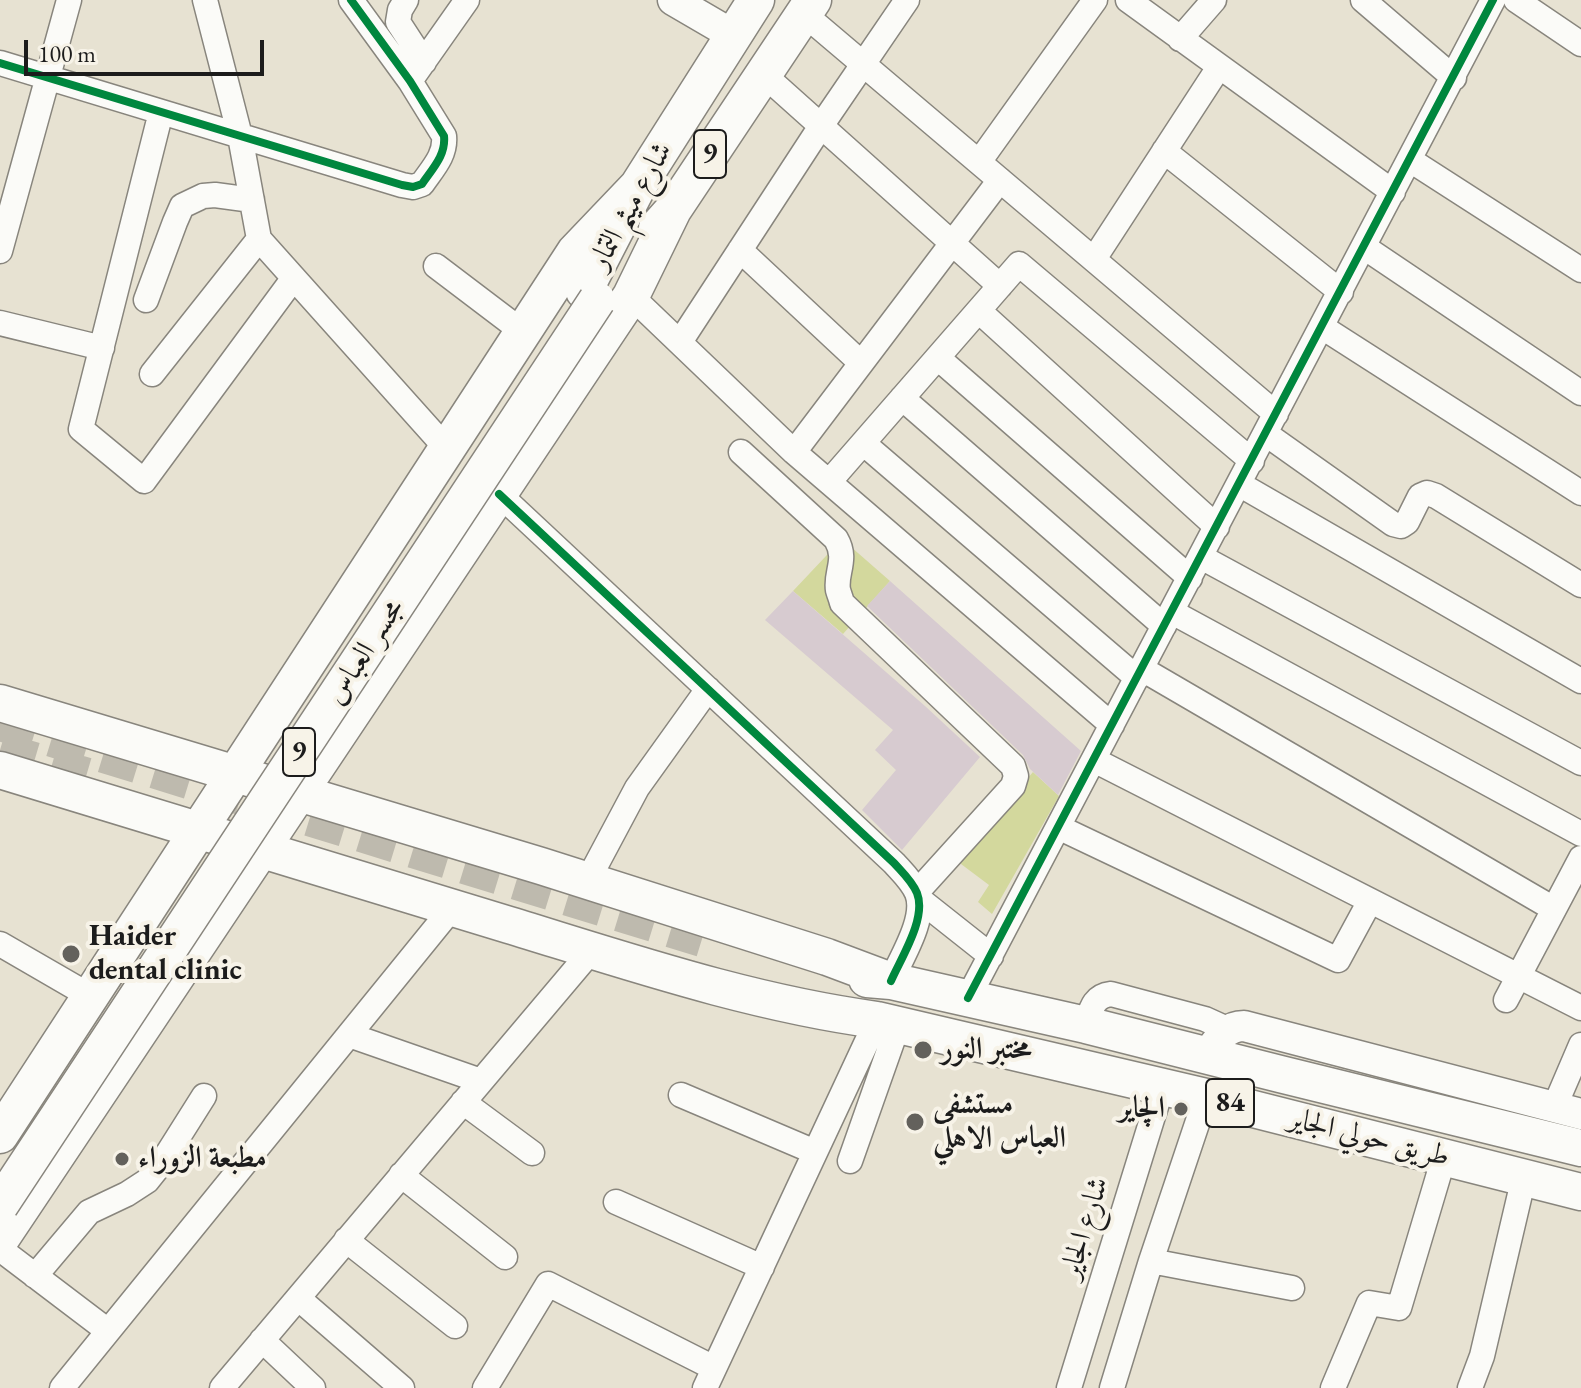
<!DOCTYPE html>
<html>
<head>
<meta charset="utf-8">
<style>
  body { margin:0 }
  #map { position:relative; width:1581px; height:1388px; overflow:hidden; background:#e7e2d2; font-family:"EB Garamond",serif }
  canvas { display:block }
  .scale { position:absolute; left:24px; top:40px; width:240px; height:36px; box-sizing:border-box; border:4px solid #1c1c1c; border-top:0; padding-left:10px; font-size:24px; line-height:28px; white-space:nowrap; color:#1c1c1c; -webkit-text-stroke:6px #f7f3e8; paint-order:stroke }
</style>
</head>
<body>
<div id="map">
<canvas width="1581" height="1388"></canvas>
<div class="scale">100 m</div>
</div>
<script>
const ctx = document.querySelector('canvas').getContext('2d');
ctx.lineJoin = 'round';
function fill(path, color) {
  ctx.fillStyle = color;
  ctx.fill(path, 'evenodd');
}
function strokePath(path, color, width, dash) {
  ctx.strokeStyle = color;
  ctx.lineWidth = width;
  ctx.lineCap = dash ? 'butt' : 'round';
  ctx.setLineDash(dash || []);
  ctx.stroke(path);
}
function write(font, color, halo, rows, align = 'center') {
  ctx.font = font + ' "EB Garamond",Amiri,serif';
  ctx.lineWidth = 8;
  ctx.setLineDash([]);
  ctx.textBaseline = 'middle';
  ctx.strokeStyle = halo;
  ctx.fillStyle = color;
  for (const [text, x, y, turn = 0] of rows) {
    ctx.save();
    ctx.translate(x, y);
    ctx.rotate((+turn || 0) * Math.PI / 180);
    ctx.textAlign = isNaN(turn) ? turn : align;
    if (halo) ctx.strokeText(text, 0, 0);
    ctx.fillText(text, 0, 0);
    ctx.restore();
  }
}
fill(new Path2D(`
  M842,539l48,42 -47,53 -50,-43z
  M1033,772l26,24 -67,118 -14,-12 11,-17 -32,-24z`), '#d3d89d');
fill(new Path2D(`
  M890,581l191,170 -23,44 -28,-26 -7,-14 -156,-149z
  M793,591l132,115 55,51 -78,93 -40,-40 34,-40 -21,-20 18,-20 -128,-110z`), '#d7cbd0');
strokePath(new Path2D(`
  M0,723l702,216
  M0,750l98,29`), '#bebaae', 36, [36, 18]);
const minor = new Path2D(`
  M205,0l35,136 19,103 188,210
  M406,0l-6,10 -2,12 26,40
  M1128,0l265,192
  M1363,0l91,78
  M1516,0l65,44
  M804,14l472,400
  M1180,39l34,-39
  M0,63l402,122 11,2 9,-3c11,-16 24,-29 22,-48l-34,-55 -59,-81
  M763,74l237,212
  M410,81l57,-81
  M161,112l-80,317 63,52 149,-202
  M1164,151l177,141
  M1410,160l171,110
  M979,162l116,-162
  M1364,247l217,146
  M740,250l121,113
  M0,251l69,-251
  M1094,259l125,-192
  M436,266l87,66
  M631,296l163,156 318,273
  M146,300l29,-78 7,-16 21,-10 12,-1 37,5
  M979,311l238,216
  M0,323l102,25
  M1322,327l259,166
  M680,342l141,-216 86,-126
  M938,358l252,220
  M152,374l107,-135
  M902,398l262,228
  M1266,434l127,90 8,2 6,-4 13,-26 7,-3 9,3 145,89
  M863,443l274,235
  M741,452l95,87c12,21 -1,33 2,51 1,4 3,8 4,13l171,163 3,10 -3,10 -96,106
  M794,452l206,-272
  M829,482l190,-218 233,197
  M1239,484l342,197
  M499,494l395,369c8,9 18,18 23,30 10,25 -16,65 -26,88
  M1201,557l380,206
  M1172,612l409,222
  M1142,669l412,240
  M1094,760l487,248
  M1058,827l280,133 32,-59
  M588,880l49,-92 71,-99
  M919,899l72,57
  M0,944l90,52
  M968,998l525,-998
  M1506,1000l75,-142
  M1086,1025c5,-15 7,-29 25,-31l94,25 22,10
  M349,1035l132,46
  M681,1095l134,57
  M463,1102l69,51
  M1554,1108l27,-63
  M850,1161l48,-136
  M401,1175l104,82
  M616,1202l146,65
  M346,1240l109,86
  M0,1249l108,82
  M1151,1261l141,27
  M35,1276l54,-64 38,-18 20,-13 16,-20 41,-65
  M298,1298l104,90
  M262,1340l51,48
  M62,1388l390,-480
  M222,1388l370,-438
  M485,1388l63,-104 166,84
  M705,1388l172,-368
  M1069,1388l93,-301
  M1112,1388l39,-127 55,-164
  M1333,1388l36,-85 30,5 45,-151
  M1470,1388l12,-32 42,-179`);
const major = new Path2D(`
  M673,0l60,35
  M1207,1055c10,-14 18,-29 37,-29l337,88`);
const highway = new Path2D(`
  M657,228l16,-18 140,-210
  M584,291l54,-105 118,-186
  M0,703l541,163 286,91 64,24
  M0,770c169,53 339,104 509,155 121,37 242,78 368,95l329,77 375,95
  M867,979l24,2 195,44 194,49 301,74
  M0,1135l575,-883 63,-66
  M0,1240l631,-944 42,-86`);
strokePath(minor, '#88857d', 27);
strokePath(major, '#88857d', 33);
strokePath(highway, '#88857d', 39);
strokePath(minor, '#fbfbf8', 24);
strokePath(major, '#fbfbf8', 30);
strokePath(highway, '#fbfbf8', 36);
const highwayBridge = new Path2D(`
  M0,1205l597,-905`);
strokePath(highwayBridge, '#88857d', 39, []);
strokePath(highwayBridge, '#fbfbf8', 36);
strokePath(new Path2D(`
  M0,63l402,122 11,2 9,-3c11,-16 24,-29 22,-48l-34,-55 -59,-81
  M499,494l395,369c8,9 18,18 23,30 10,25 -16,65 -26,88
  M968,998l525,-998`), '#00873e', 8);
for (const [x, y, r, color] of [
  [71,954,10,"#63615c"],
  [923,1050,10,"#63615c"],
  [1181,1109,8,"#63615c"],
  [915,1122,10,"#63615c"],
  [122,1159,8,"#63615c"]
]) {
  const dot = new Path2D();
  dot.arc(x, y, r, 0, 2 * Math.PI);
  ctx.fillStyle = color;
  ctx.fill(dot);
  strokePath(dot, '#f7f3e8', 3);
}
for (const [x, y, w] of [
  [710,154,32],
  [299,752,32],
  [1230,1103,48]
]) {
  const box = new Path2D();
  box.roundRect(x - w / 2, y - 24, w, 48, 6);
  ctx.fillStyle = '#f7f3e8';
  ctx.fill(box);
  strokePath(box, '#1c1c1c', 2);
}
write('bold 28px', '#1c1c1c', null, [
  ["9",710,154],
  ["9",299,752],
  ["84",1230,1103]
]);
write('30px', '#1c1c1c', '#f7f3e8', [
  ["شارع ميثم التمار",631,206,-61],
  ["مجسر العباس",365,652,-57],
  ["طريق حولي الجاير",1369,1138,14],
  ["شارع الجاير",1085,1228,-73]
]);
write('bold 30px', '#1c1c1c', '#f7f3e8', [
  ["Haider",89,937],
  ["dental clinic",89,971],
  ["مختبر النور",941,1050],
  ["مستشفى",933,1105],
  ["العباس الاهلي",933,1139],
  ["الچاير",1165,1109,"right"],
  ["مطبعة الزوراء",138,1159]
], 'left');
</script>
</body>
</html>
